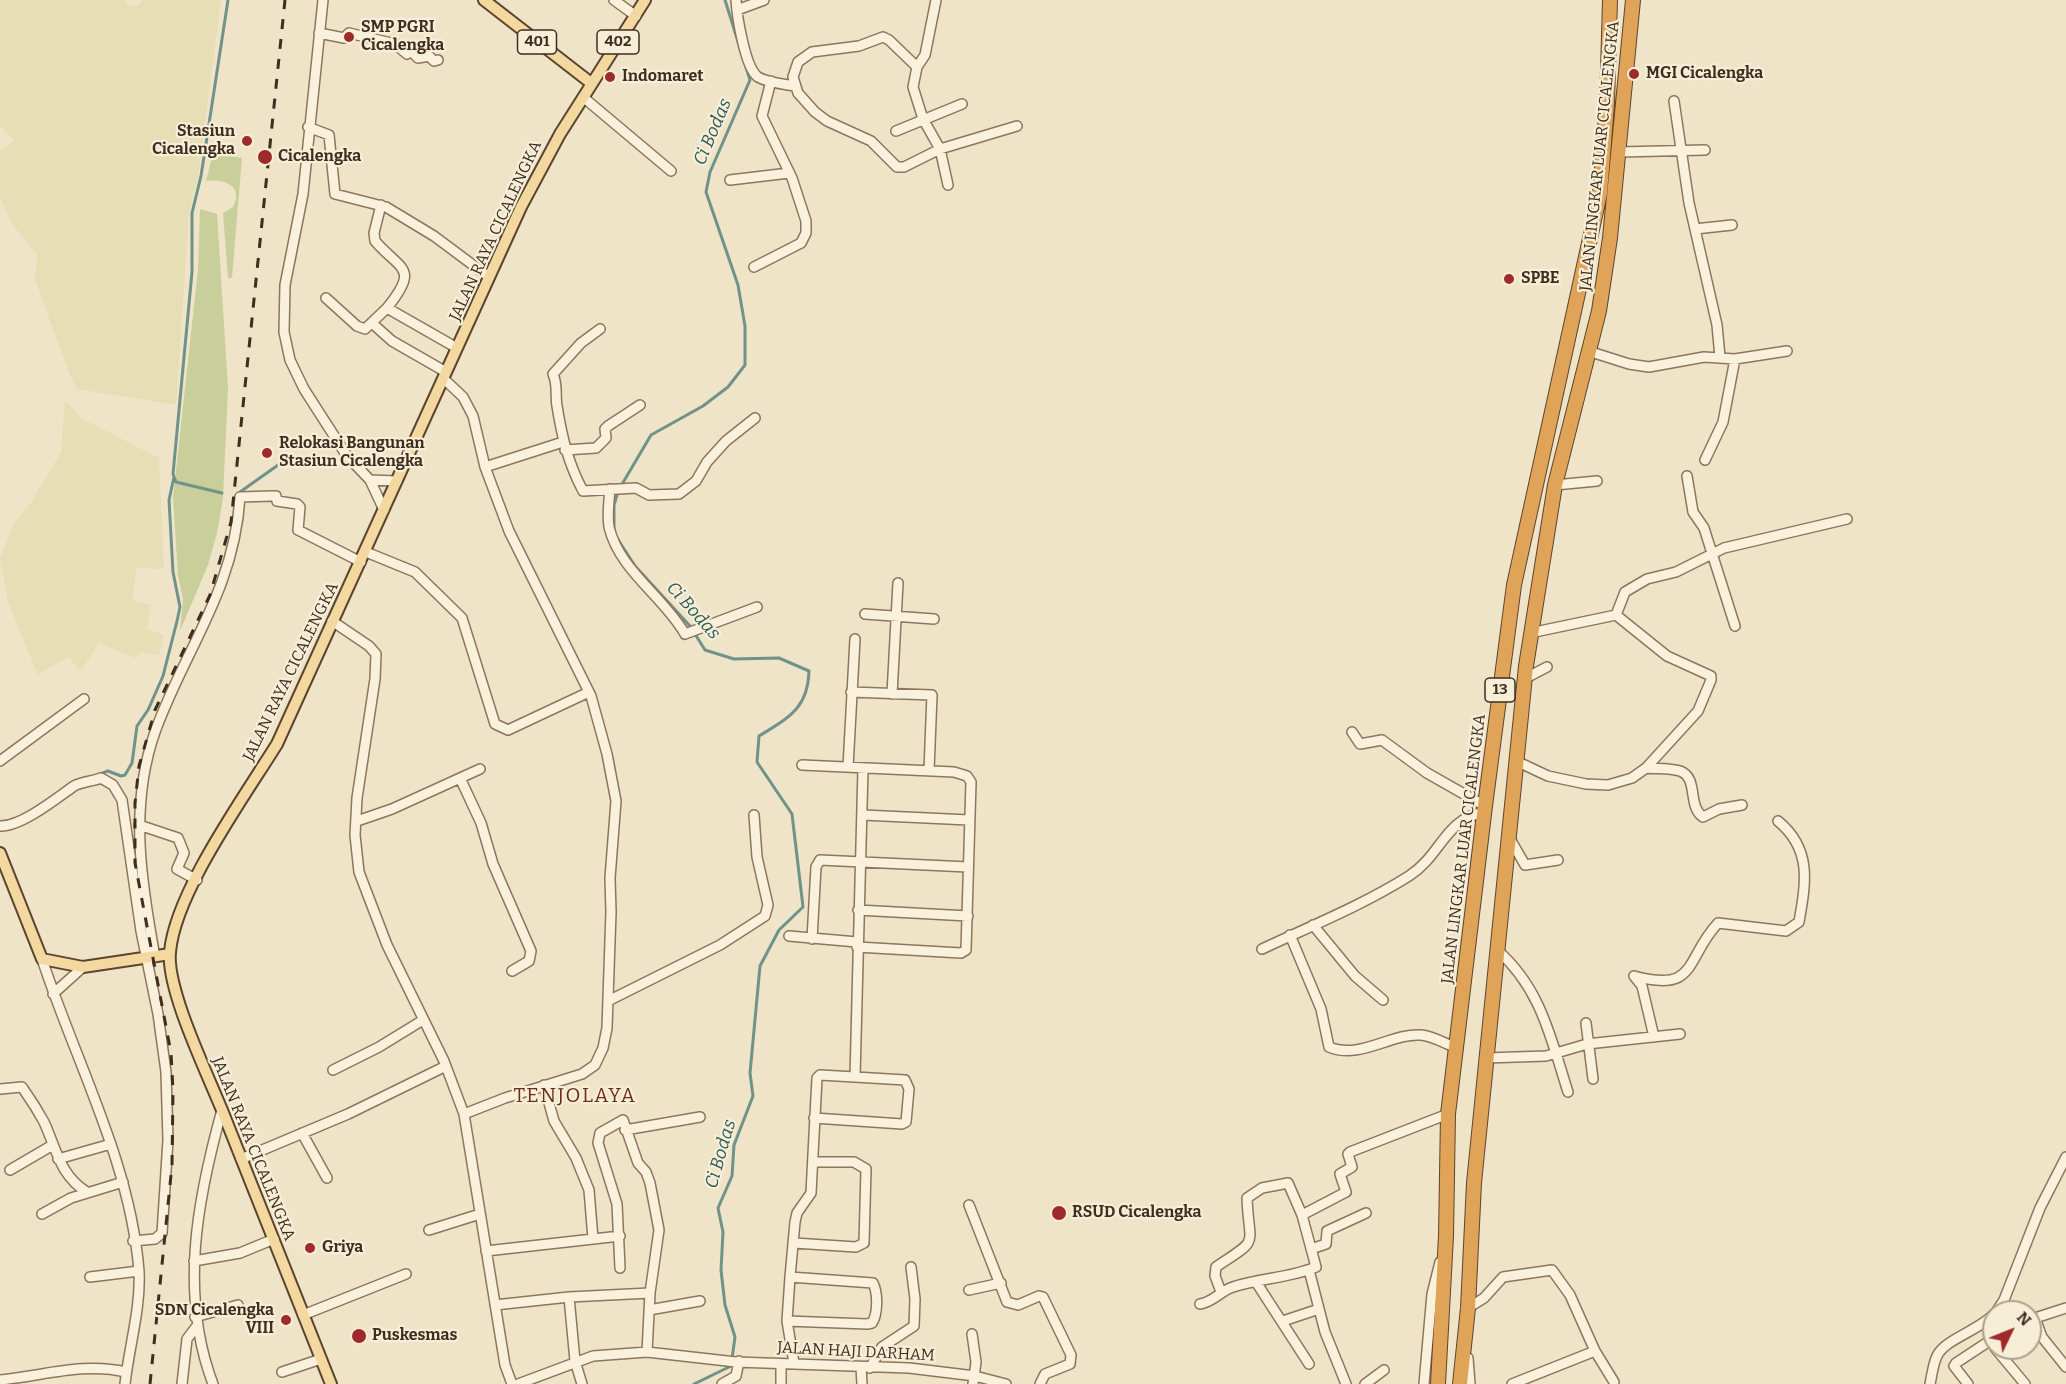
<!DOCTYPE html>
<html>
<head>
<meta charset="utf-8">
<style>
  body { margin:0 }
  #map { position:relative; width:2066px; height:1384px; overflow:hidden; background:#f0e4c8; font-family:Bitter,serif }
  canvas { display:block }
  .north { position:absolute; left:1982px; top:1300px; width:60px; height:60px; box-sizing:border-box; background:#f7eed8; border:2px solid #ada18e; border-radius:50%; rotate:47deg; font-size:16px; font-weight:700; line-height:24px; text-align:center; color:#3d2e20 }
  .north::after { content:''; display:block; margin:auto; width:21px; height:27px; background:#9e2a2b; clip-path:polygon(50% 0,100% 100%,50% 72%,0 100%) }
</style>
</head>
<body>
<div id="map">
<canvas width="2066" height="1384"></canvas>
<div class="north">N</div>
</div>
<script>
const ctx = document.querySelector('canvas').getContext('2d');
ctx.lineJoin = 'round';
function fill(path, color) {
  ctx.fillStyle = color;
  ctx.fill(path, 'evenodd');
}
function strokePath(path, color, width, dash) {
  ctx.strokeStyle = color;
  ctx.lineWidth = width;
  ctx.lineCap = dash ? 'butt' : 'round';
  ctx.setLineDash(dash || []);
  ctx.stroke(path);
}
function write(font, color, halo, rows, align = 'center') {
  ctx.font = font + ' Bitter,serif';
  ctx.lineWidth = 4.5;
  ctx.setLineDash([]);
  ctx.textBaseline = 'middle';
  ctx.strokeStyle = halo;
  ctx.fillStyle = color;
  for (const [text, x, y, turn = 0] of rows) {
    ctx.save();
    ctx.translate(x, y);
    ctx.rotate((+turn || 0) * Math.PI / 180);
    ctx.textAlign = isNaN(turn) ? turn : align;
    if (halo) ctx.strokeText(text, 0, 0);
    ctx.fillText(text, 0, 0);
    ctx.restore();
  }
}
fill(new Path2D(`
  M0,0h125l2,5 10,1 6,-6h78l-23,177 -9,36 -13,192 -99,-16 -7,-13 -35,-97 2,-25 -24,-29 -13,-27v-48l15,-10 -15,-14z
  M65,401l16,17 78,40 5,111 -28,-1 -3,32 18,5 -4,24 17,6 -5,20 -18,-3 -5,6 -37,-15 -18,28 -13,-14 -30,18 -30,-73 -8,-43 14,-36 16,-19 31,-52z`), '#e6deb5');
fill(new Path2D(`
  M213,153l29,5 -10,120h-4l-5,-65 10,-6c11,-21 -9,-29 -27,-26z
  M200,209l17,5 11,174 -5,110 -6,35 -9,32 -28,66 3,-32 -5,-23 -5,-78 25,-229z`), '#c9cf9b');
strokePath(new Path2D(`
  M621,486l30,-51 52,-29 25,-19 17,-22v-39l-7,-41 -32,-93 4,-20 40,-92 -25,-80
  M240,492l48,-34
  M222,493l-46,-11 -3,-8 19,-202v-59l9,-37 27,-176
  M614,529v-24l4,-13
  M617,538l18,28 55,60 15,24 29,9 45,-1 30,13c-1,38 -21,47 -50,65l-2,26 35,52 11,93 -24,23 -19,36 -10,107 3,23 -19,49 -2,31 -14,32 5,24 -2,38 4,35 10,32 -4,29 -37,18
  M100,774l8,-3 13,5 4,-1 7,-12 5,-37 11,-16 15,-34 14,-55 3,-14 -7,-35 -4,-72 5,-23`), '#6f938a', 3);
const minor = new Path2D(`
  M323,0l-20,194 -18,91 -1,47 6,28 14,29 43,67 23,24 14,30
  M614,0l22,16
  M736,0c1,16 9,68 22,77 10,6 26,7 37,9
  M936,0l-11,55 -8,12 -4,20 10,32 17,30 77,-23
  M737,10l27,-10
  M319,33l25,5 5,-5 46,11 12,10 4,-3 7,7 11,-2 5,5 4,-1
  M917,67l-28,-27 -6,-3 -24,9 -47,6 -14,10 -5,15 5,16 17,19 12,9 44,20 26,26h7l36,-18 8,36
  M583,97l88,74
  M1674,101l15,102 28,122 3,32
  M308,127l21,8 6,59 51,13 48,29 55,41
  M896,131l66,-27
  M1619,152l86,-2
  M730,180l59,-7
  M381,205l-7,28 1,8c26,30 45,26 12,67
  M1695,229l37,-4
  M754,267l47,-24 5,-10v-12l-14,-43 -30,-62 9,-35
  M326,298l31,28 8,3 22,-21 70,40
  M373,324l19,17 54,31
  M600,329l-19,14 -28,31c5,11 2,20 4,32 5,31 11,57 26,85l53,-3 13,7 30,-1 17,-13 11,-19 19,-21 29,-23
  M1588,351l41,13 20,3 55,-10 31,2 52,-8
  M443,378l20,19 10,19 12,51 24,64 82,165 16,58 9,47 -6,77 1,34 -4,116 -4,20 -8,17 -13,9 -77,24 -41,16
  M565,450l31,-2 10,-10 -1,-9 3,-3 32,-21
  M1705,460l18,-38 12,-63
  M485,467l78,-25
  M1687,476l6,36 11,16 31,98
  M370,480l27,1
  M1555,485l42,-4
  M610,489c-1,12 -3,26 -1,38 10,43 55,70 76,107l72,-27
  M366,552l49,20 47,46 33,106 13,6 81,-38
  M865,614l69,5
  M1616,615l9,-23 22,-13 29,-7 48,-24 123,-29
  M332,621l37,25 7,8 -1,25 -18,119 -2,37 4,37 28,73 57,116 20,53 41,251 7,19
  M1530,633l86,-18
  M1524,679l23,-12
  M851,692l81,3 -3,75
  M892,694l6,-111
  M1352,732l8,12 22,-4 45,33 58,33
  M0,761l84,-62
  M1516,761l32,15 38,8 22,1 24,-7 14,-10 52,-57 13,-31v-4l-44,-20 -51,-41
  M802,765l152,7 13,4 4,6 -5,168 -5,3 -104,-6
  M848,767l7,-128
  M1646,768c10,1 24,0 34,3 19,7 7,35 23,46l16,-8 23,-4
  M460,778l21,45 12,41 38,87 -2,10 -17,10
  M863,815l106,5
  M357,821l35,-12 88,-40
  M139,825l39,13 6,15 -7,16 20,11
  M0,826c21,1 57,-28 74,-40 7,-4 20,-5 27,-8l12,7 9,15 19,131 17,83 8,58 2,68 -6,93 -7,6 -22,2
  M1509,837l16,28 33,-5
  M858,910l110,6
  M1313,925l42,51 28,24
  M1290,935l31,74 8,38c31,13 62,-14 92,-12 12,1 25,9 36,13
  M789,936l68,6
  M812,939l4,-72 4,-7 148,7
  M1262,949c49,-23 101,-44 147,-73 25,-16 33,-42 54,-56 6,-4 14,-6 21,-8
  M1497,950c44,38 54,89 71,142
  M155,957c-14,-76 -26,-151 0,-225 30,-83 79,-141 85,-235l32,-1h4l1,5 20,3 3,3 -2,23 63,32
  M42,959c34,104 88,202 97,312 2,37 -10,76 -14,113
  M1634,976c64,17 50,-16 84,-53l68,8 13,-9c7,-40 13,-73 -21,-101
  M1634,976l8,10 12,51
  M53,994l30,-27
  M608,1001l112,-56 45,-29 3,-11 -11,-48 -3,-42
  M1586,1023l7,56
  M1486,1058l60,-2 41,-12 93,-10
  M333,1070l46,-23 44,-27
  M544,1085l10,36 22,37 13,32 4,49
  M0,1089l22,-2 2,3c7,10 14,21 20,32 12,26 16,54 43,70
  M814,1118l88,6 4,-2 3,-33 -4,-9 -50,-3
  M625,1130l75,-13
  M302,1133l25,45
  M58,1159l53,-15
  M241,1159l107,-45 98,-48
  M10,1170l41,-24
  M969,1205l38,97 11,3 21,-9 4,1 28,58 -1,9 -25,10 -5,10
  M42,1214l29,-16 52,-16
  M1302,1215l44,-23 -6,-18 12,-7 -4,-13 2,-2 98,-38
  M429,1230l51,-16
  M794,1243l62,4 8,-4 2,-74 -12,-7h-41
  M1311,1249l15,-5 1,-13 39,-18
  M486,1251l134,-15
  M194,1261l46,-8 34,-14
  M620,1268l-3,-64 -19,-61 2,-10 23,-13 15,43 8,9 4,11 9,47 -9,63 -3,59
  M1309,1270l16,62 21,52
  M90,1277l49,-6
  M1256,1282l53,82
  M969,1290l32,-7
  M569,1297l6,64 7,23
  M1200,1304c14,-2 20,-13 33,-17 27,-9 57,-9 83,-20l-14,-52 -14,-32 -26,5 -15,10c2,51 14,39 -31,69l-1,9 6,16
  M495,1305l74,-8 81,-4
  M1468,1308l16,-10 19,-21 49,-7 18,25 25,56 19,31
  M649,1310l51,-9
  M1996,1312l8,-12 36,-92 26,-51
  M303,1315l103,-41
  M195,1317l43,-12
  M2035,1318l31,-10
  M2030,1319l5,-1 7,19 24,30
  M787,1321l80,3 5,-1c6,-9 6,-30 1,-40l-83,-6
  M1283,1321l36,-12
  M972,1334l4,28 -3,22
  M1995,1348l30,36
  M1468,1358l2,26
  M794,1363l-7,-42 3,-44 5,-55 2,-9 14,-20 6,-115 3,-3 35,2 8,-309
  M781,1364v20
  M861,1367l1,17
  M870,1368l12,-21 32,-21 1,-27 -4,-32
  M282,1372l39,-13
  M0,1380c43,-4 83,-18 126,-8
  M182,1384l5,-45 9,-12
  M213,1384c-34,-90 -16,-184 9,-274
  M518,1384l75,-28 54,-4 89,10 173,6 66,8 31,8
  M722,1384l14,-8 3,-15
  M1365,1384l19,-14
  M1424,1384l8,-90 8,-32
  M1512,1384l83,-33
  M1930,1384c2,-9 3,-20 7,-28 8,-17 43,-26 57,-42
  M1968,1384l-14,-18 2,-3 38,-25`);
const major = new Path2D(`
  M484,0l107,83
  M0,853l42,106 41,8 87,-13
  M331,1384c-36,-90 -71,-180 -107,-269 -15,-38 -58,-125 -54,-163 5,-59 74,-155 107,-208l244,-537 39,-73 85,-134`);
const highway = new Path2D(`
  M1438,1384l8,-148 2,-122 37,-308 29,-221 86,-392 7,-89 3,-104
  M1460,1384l8,-76 6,-125 52,-517 29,-181 44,-174 11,-73 23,-238`);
strokePath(minor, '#8d765c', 12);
strokePath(major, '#5b4430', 14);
strokePath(highway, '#5b4430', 16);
strokePath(minor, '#faf1dc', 9);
strokePath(major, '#f3d9a0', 10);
strokePath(highway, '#e0a458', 14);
strokePath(new Path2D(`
  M150,1384l22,-219 1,-75 -2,-37 -36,-190v-60l4,-37 16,-56 55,-115 21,-73 54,-522`), '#3d2e20', 3, [10, 10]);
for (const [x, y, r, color] of [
  [349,37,6,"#9e2a2b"],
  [1634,74,6,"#9e2a2b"],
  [610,77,6,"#9e2a2b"],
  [247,141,6,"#9e2a2b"],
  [265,157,8,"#9e2a2b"],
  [1509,279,6,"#9e2a2b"],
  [267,453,6,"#9e2a2b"],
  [1059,1213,8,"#9e2a2b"],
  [310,1248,6,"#9e2a2b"],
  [286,1320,6,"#9e2a2b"],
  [359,1336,8,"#9e2a2b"]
]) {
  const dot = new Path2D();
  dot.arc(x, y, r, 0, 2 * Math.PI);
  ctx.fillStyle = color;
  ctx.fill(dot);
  strokePath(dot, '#f7eed8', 2);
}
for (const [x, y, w] of [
  [537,42,39],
  [618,42,42],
  [1500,690,30]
]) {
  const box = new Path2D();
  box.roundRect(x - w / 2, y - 12, w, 24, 4.5);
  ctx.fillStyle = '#f7eed8';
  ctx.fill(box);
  strokePath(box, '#3d2e20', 1.5);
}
write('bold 15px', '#3d2e20', null, [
  ["401",537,42],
  ["402",618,42],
  ["13",1500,690]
]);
write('bold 16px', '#3d2e20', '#f7eed8', [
  ["SMP PGRI",361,28],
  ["Cicalengka",361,46],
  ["MGI Cicalengka",1646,74],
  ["Indomaret",622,77],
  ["Stasiun",235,132,"right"],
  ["Cicalengka",235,150,"right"],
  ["Cicalengka",278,157],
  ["SPBE",1521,279],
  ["Relokasi Bangunan",279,444],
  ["Stasiun Cicalengka",279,462],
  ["RSUD Cicalengka",1072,1213],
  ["Griya",322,1248],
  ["SDN Cicalengka",274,1311,"right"],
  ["VIII",274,1329,"right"],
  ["Puskesmas",372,1336]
], 'left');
write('16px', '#3d2e20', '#f7eed8', [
  ["JALAN LINGKAR LUAR CICALENGKA",1600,156,-84],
  ["JALAN RAYA CICALENGKA",496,231,-65],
  ["JALAN RAYA CICALENGKA",291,672,-64],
  ["JALAN LINGKAR LUAR CICALENGKA",1464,849,-83],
  ["JALAN RAYA CICALENGKA",253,1149,68],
  ["JALAN HAJI DARHAM",856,1352,3]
]);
write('italic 18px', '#2f5d5a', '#f7eed8', [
  ["Ci Bodas",713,132,-67],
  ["Ci Bodas",693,611,48],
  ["Ci Bodas",721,1154,-74]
]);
ctx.letterSpacing = '1.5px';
write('20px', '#6b2e1e', '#f7eed8', [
  ["TENJOLAYA",575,1096]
]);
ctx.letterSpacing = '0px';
</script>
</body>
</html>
